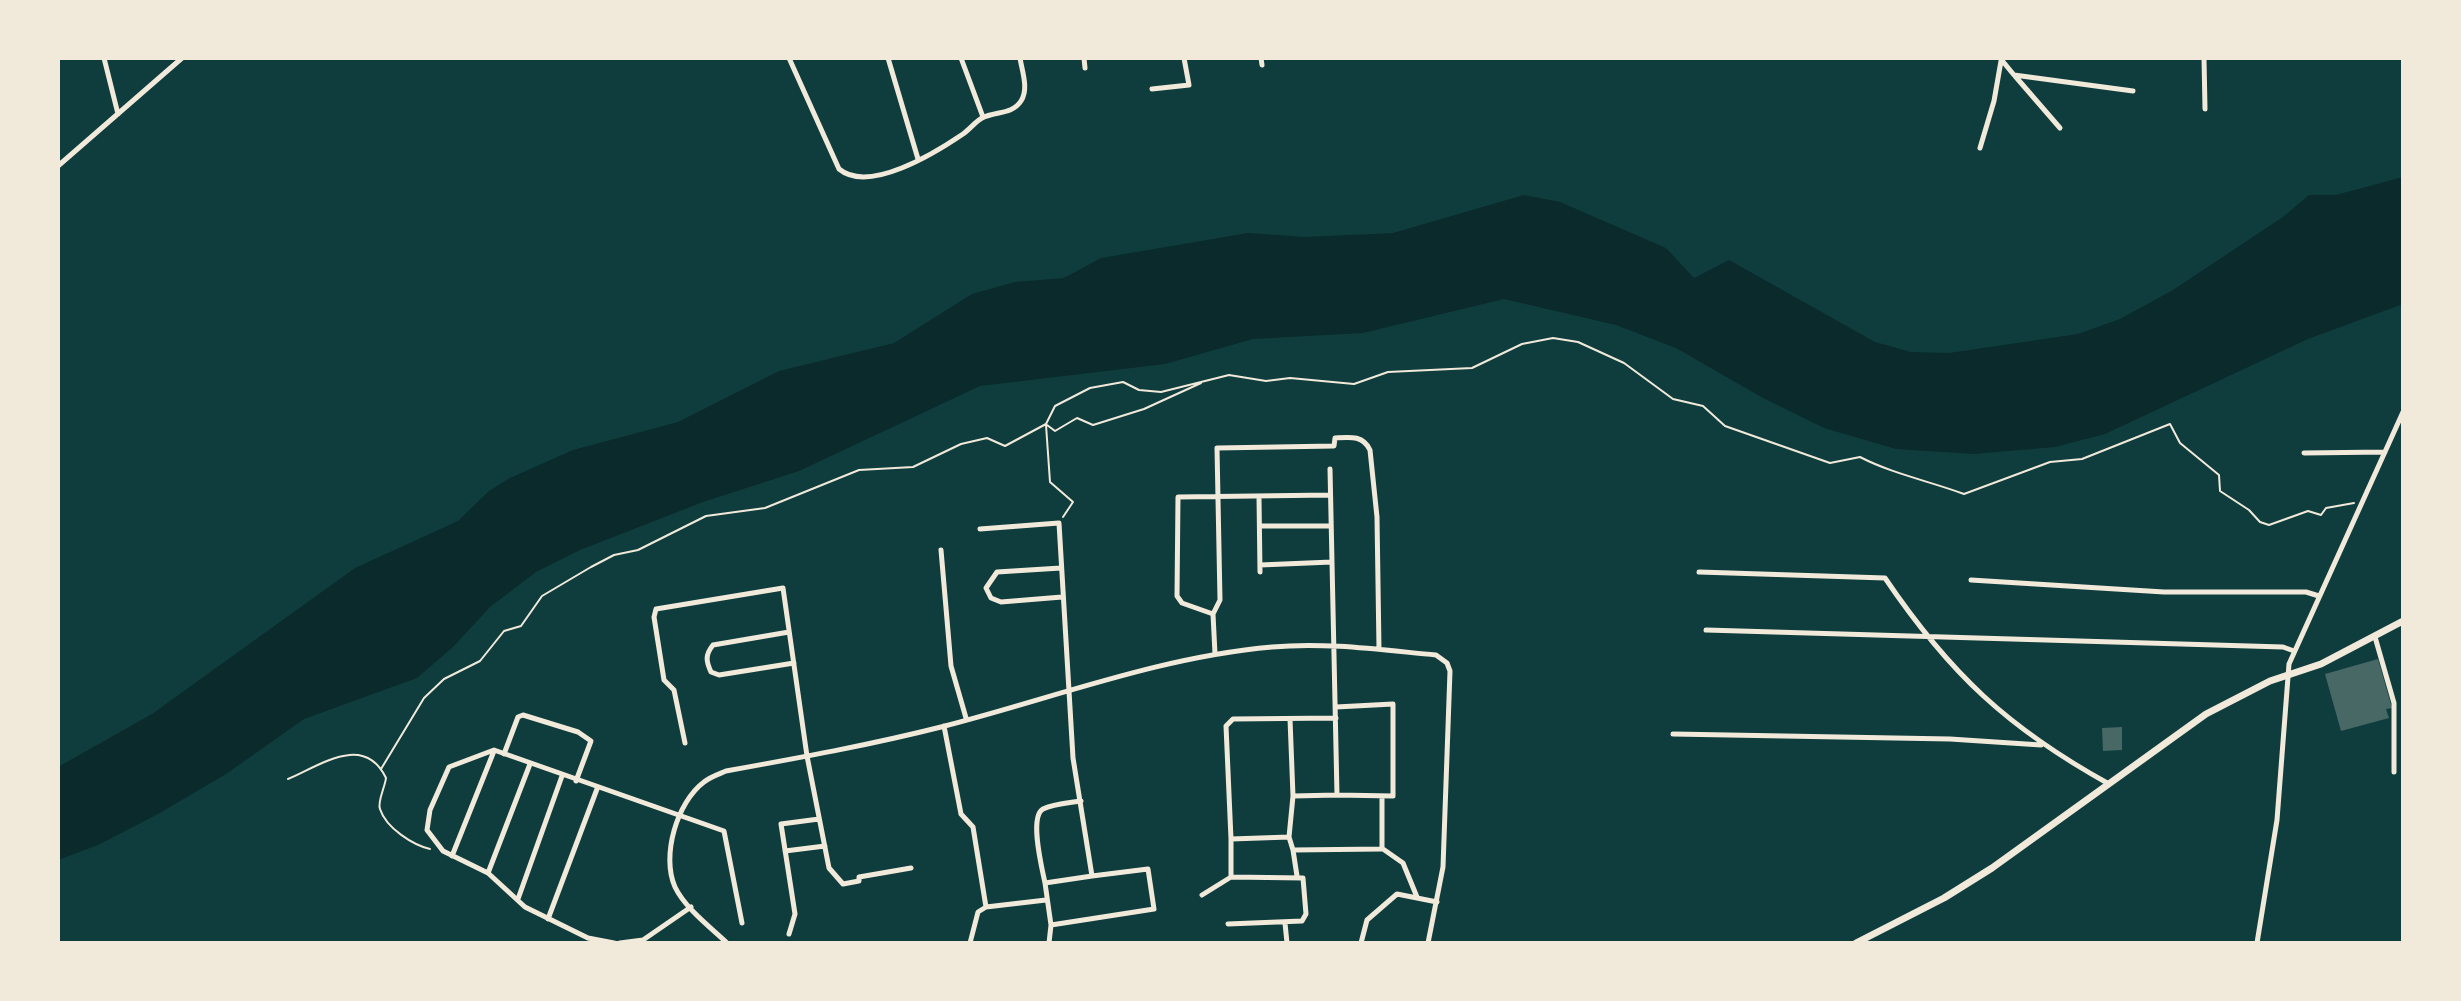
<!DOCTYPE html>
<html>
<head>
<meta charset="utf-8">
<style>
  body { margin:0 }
  #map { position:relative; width:2461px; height:1001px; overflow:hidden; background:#0f3d3e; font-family:"Source Sans 3",sans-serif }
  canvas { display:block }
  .frame { position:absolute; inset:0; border:60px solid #f1e9da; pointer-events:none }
</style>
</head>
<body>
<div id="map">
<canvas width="2461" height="1001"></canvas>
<div class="frame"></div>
</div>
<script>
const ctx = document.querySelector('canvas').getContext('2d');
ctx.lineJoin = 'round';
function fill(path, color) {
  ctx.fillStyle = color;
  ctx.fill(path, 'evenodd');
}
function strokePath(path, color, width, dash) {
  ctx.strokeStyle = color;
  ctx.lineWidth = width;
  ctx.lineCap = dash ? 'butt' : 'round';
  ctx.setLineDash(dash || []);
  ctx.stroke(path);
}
fill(new Path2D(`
  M2403,177v127l-95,35 -203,95 -50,13 -81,7 -78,-5 -72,-21 -61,-30 -87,-50 -60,-23 -112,-26 -141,34 -110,6 -88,25 -185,22 -181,85 -96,31 -123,48 -44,22 -46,35 -37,40 -36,31 -113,41 -78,55 -68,40 -60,31 -40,15v-93l94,-53 203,-146 103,-47 31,-30 21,-13 63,-28 105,-28 101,-51 115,-28 78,-49 43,-12 49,-4 37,-20 147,-25 58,4 87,-4 131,-38 36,7 106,46 28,30 35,-18 146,82 36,10 38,1 129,-19 42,-15 53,-29 110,-73 26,-22h27z`), '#0a2a2b');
fill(new Path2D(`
  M2378,659l14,49 -6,1 3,9 -48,13 -16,-57z
  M2122,727v23l-19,1 -1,-23z`), '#486865');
strokePath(new Path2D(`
  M1046,425l4,57 23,20 -10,15
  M1047,425l8,6 22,-13 16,7 51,-16 57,-26
  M381,769l43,-71 20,-19 36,-18 24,-30 17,-5 21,-30 49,-29 23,-12 24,-5 68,-34 59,-8 94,-38 54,-3 48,-23 26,-6 18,8 41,-22 9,-18 35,-18 33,-6 16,8 22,2 68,-17 37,6 24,-3 64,6 34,-12 84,-4 50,-24 31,-6 25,4 46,21 49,36 30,7 22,20 105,37 30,-6c33,17 69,24 104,37l86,-32 32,-3 88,-35 10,19 39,32 1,16 29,19 11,12 9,3 39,-14 13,4 5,-7 28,-5
  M288,779c33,-14 76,-46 98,-1 -1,9 -9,24 -6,31 6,19 33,36 50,40`), '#f1e9da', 2);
strokePath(new Path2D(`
  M104,58l14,56
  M789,58l50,111c30,25 96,-16 124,-35 7,-5 12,-12 19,-16 13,-7 30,-3 39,-17 8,-12 1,-30 -1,-43
  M888,58l30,101
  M961,58l22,59
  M1084,58l1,10
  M1261,58l1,7
  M2000,58l14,17 119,16
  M2204,58l1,51
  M2015,76l45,52
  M1152,89l37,-4 -5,-27
  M1980,148l14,-47 7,-40
  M58,166l124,-108
  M2304,453l81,-1
  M1330,469l7,326 -44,1 -4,41 4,13 89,-1v-52
  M1259,497l1,75
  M1260,526h70
  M980,529l79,-6 14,235 19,118 -47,7 6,42 103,-16 -6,-40 -56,7
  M941,550l10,116 15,52
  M1260,565l72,-3
  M1061,568l-64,4 -11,16 5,10 10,4 61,-5
  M1699,572l186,6c65,96 123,150 224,206
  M1971,580l193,12h142l13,4
  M1213,614l-31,-11 -5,-7 1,-99 152,-2
  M1706,630l577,17 11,4
  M789,632l-76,13c-8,10 -7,16 -2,27l8,3 75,-12
  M2375,637l19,66v69
  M1215,654l-2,-40 7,-14 -3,-152 117,-2 1,-8c15,-1 28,-3 35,12l7,67 2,132
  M1336,707l57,-3v92l-56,-1
  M1290,719l3,77
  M944,726l17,88 12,13 13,80 -8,5 -8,31
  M1673,734l277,5 91,6
  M685,743l-11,-53 -10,-10 -10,-63 2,-8 127,-21 24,168 22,112 14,16 16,-3v-4l52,-9
  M504,754l14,-37 5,-2 55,17 13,9 -15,40
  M1289,837l-58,2 -5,-113 7,-7 103,-1
  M1231,839v38
  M1383,849l20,14 14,34
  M1293,850l4,26
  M785,851l40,-5
  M452,856l42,-105
  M488,873l42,-109
  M1045,883c-3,-15 -16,-66 -2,-74 10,-5 26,-6 38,-8
  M1202,895l29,-18
  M518,899l44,-123
  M986,907l60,-7
  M548,919l49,-130
  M1285,923l2,20
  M1228,924l74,-3 4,-7 -3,-36 -72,-1
  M789,934l6,-20 -14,-90 38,-5
  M614,943l-26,-5 -63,-31 -37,-34 -45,-22 -16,-21 3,-20 19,-43 45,-17 230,81 18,92
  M620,943l23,-3 48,-33
  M727,943c-17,-16 -42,-35 -52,-56 -14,-31 2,-85 29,-105 6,-5 15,-8 22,-11 72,-13 144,-26 215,-44 110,-28 217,-70 331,-80 54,-5 110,3 164,8l11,8 3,8 -7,196 -15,76
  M1049,943l2,-18
  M1361,943l6,-23 30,-26 40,8
  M2257,943l20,-123 12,-156 114,-252`), '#f1e9da', 5);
strokePath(new Path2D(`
  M1856,943l88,-45 48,-30 214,-154 64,-33 51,-17 82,-43`), '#f1e9da', 7);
</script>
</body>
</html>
